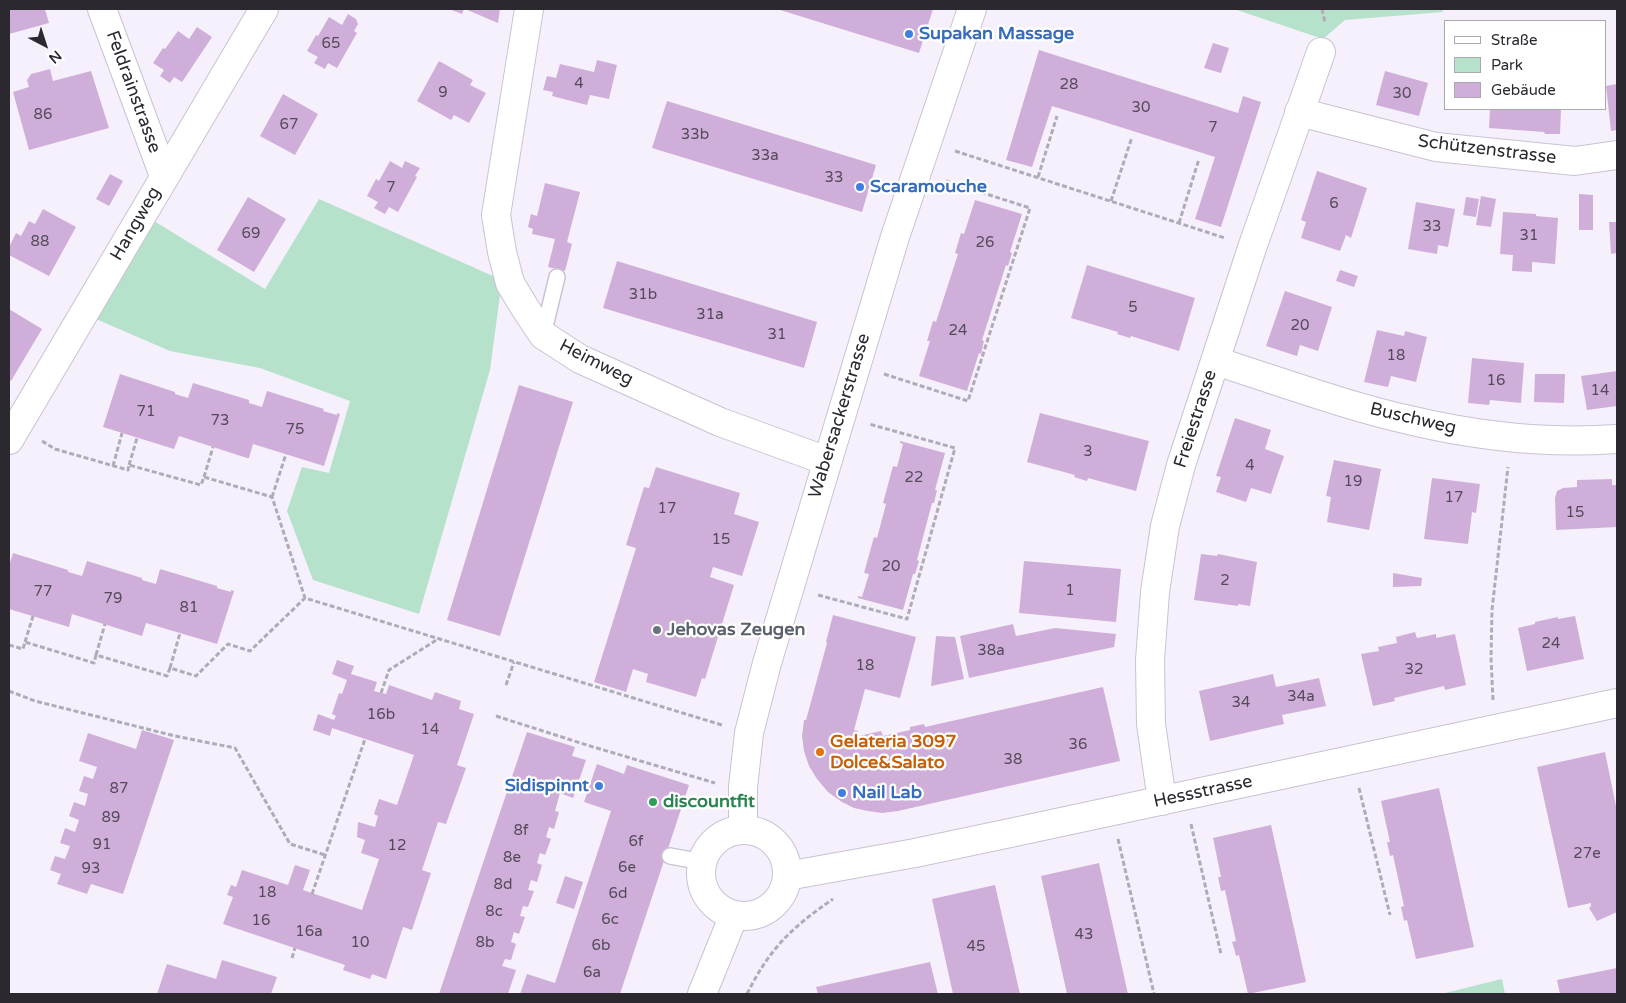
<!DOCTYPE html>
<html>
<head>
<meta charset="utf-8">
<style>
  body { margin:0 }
  #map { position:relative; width:1626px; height:1003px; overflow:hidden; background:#f5f0fc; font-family:"Varela Round",sans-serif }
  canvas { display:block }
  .frame { position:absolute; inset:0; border:10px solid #2b2830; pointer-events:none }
  .legend { position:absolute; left:1444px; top:20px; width:162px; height:90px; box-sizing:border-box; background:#fff; border:1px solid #aaa9ac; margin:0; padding:6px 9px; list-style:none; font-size:15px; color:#2b2830 }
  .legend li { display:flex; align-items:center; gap:10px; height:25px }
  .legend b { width:25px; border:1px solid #aaa9ac }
  .north { position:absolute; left:20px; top:20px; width:50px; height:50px; -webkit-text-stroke:4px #fff; paint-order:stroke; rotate:140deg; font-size:14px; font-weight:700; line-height:20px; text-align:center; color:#2b2830 }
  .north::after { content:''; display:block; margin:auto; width:18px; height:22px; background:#2b2830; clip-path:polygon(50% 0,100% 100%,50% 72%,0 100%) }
</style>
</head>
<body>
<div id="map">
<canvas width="1626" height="1003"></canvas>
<div class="frame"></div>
<ul class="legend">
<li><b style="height:6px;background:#fff"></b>Straße</li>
<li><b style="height:14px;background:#b6e1cb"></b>Park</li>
<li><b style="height:14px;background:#cfafda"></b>Gebäude</li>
</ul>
<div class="north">N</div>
</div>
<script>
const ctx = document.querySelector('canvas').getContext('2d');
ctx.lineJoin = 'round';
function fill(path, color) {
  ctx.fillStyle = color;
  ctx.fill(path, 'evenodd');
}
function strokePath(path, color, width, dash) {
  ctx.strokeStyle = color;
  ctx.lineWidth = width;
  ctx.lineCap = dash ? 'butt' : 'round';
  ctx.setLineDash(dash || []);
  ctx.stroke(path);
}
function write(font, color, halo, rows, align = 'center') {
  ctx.font = font + ' "Varela Round",sans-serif';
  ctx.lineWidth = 4.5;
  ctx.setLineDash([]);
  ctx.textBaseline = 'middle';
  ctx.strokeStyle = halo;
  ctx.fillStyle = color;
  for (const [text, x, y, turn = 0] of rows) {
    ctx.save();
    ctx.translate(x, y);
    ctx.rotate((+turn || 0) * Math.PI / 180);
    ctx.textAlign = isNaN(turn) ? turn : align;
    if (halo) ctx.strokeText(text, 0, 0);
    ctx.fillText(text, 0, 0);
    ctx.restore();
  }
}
fill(new Path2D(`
  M1234,9h208l1,3 -98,8 -22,19z
  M319,199l183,81 -12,90 -71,244 -106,-34 -26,-69 15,-44 27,6 21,-72 -90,-33 -90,-17 -74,-32 58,-98 111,68z
  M1502,979l3,15h-64z`), '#b6e1cb');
fill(new Path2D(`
  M9,9h36l4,14 -40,11z
  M449,9h15l-2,5z
  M465,9h35l-2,14z
  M777,9h156l-14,44z
  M348,14l8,5 2,5 -4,7 3,2 -20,35 -9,-5 -3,6 -11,-6 4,-6 -11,-6 9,-16 2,1 11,-19 13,8z
  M197,27l15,10 -30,45 -8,-5 -4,6 -10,-7 4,-6 -11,-7 10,-15 2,1 13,-18 11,8z
  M1213,43l16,5 -8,25 -17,-5z
  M1039,50l199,63 5,-17 18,6 -40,125 -26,-8 20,-62 -117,-37 -46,-14 -20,61 -26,-7z
  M597,60l20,5 -8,34 -19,-4 -3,10 -35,-9 1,-4 -10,-2 4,-14 9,2 4,-14 34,8z
  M439,61l34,19 -3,5 16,8 -17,30 -15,-8 -3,5 -34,-19z
  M50,69l3,12 38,-10 18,57 -80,22 -16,-58 16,-5 -2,-7 4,-6z
  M1385,71l43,12 -9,33 -43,-11z
  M1617,84v46l-6,1 -5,-45z
  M283,94l35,20 -23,41 -35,-19z
  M667,101l209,64 -14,47 -210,-64z
  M1490,109h71l-1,25h-15l-1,-2 -55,-4z
  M390,161l12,7 3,-7 15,7 -5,8 2,1 -19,35 -9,-5 -4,7 -11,-6 4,-6 -11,-6 9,-17 3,2z
  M1317,171l50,17 -16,50 -5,-3 -6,16 -39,-13 5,-16 -5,-2z
  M110,174l13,7 -14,25 -13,-7z
  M545,183l35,9 -13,50 5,2 -7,27 -17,-4 7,-28 -23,-5 1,-5 -5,-2 3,-13 6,2z
  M1579,194l14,1v35h-14z
  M1481,196l15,3 -5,28 -15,-2z
  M248,197l38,22 -32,53 -37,-22z
  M1466,197l13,2 -3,18 -13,-2z
  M975,200l47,14 -12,38 2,1 -4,13 -2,-1 -24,75 2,1 -3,13 -2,-1 -12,38 -48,-15 11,-35h-3l6,-20 3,1 22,-68 -3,-1 6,-20 3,1z
  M1416,202l39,7 -7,38 -10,-2 -1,9 -29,-5z
  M43,209l33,18 -27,49 -40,-21v-8l7,-14 5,3 8,-15 6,3z
  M1503,212l33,2v2l22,2 -3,46 -23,-2v10l-20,-1 1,-16 -13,-1z
  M1609,222h8v31l-6,1z
  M617,261l200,61 -13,46 -201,-60z
  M1087,265l108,33 -16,53 -48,-15 -1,2 -13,-4 1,-2 -47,-14z
  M1340,270l18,6 -4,11 -18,-6z
  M1285,291l47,16 -14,44 -18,-6 -3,11 -31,-10z
  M9,309l33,20 -31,52 -2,-2z
  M1377,330l27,6 1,-5 22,6 -11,45 -25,-6 -3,11 -24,-5z
  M1472,358l52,5 -3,40 -31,-3 -1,5 -21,-2z
  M1617,371v35l-30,4 -6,-34z
  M120,374l55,18v2l13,4 5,-15 56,17v3l13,4 5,-16 57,18 -1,2 14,4v-2l3,1 -16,52 -71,-22 -4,14h-2l-68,-22 -5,13 -71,-22z
  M1535,374h30l-1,29 -30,-1z
  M519,385l54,17 -73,234 -53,-16z
  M1040,413l109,28 -13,50 -48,-13 -1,3 -13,-4 1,-2 -48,-13z
  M1235,418l36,12 -6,19 19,7 -13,38 -20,-6 -5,14 -30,-10 5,-15 -5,-1z
  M900,441l45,12 -10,37h2l-3,13h-2l-15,57 2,1 -4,13h-2l-10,36 -45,-12v-2l4,1 7,-23 -5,-1 10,-36 3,1 9,-34 -3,-1 10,-37 4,1 6,-23 -3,-1z
  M1334,460l47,9 -12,61 -42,-8 4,-25 -5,-1z
  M656,467l84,26 -6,21 25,8 -17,54 -29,-9 -3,10 24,8 -29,94 -3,-1 -6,19 -50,-15 2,-8 -15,-5 -7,23 -32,-10 42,-134 -10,-3 18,-58 5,1z
  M1432,478l48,6 -4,29 -4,-1 -4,32 -44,-5z
  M1612,479v6h5v42l-61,3 -1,-32 2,-7 6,-3 14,-1v-7z
  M13,553l55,17v2l14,4 5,-15 55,17v2l14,4 4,-15 57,17v2l14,4v-2l3,1 -17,53 -71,-21 -4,13 -70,-22 -3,13 -60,-18v-43z
  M1201,554l16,2 1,-2 39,8 -7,44 -12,-2v2l-44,-6z
  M1024,561l97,8 -5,53 -97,-9z
  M1393,573l29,5 -1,8 -28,1z
  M833,615l83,22 -16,61 -35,-9 -11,41 4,1 1,5 22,-5 2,5 27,-6v-3l14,-3 1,3 178,-40 17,74 -222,50 -16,2 -14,-2 -14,-3 -12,-6 -14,-10 -11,-13 -8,-13 -5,-15 -2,-15 2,-16h2l21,-77 -1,-1z
  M1575,616l9,43 -57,12 -9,-43 17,-4v-2l23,-5v2z
  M1013,624l3,12 39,-8 61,6 -2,13 -145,31 -9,-42z
  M1415,632l2,6 19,-4v4l19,-4 11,51 -21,5 -1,-4 -50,12 1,3 -22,5 -12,-52 18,-3 -1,-4 19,-4 -1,-6z
  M936,636l19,1 9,42 -33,7z
  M337,660l17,6 -3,8 26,8 -3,9 12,3 3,-9 43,15 3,-8 26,9 -2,8 15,5 -17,51 9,3 -20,56 -8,-2 -16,48 9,3 -19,57 -9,-3 -17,52 -14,-5 -2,5 -27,-9 2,-5 -122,-41 10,-27 -6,-2 4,-10 5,2 6,-17 46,15 7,-20 15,5 -7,20 59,20 17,-51 -18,-6 4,-13 -8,-3 1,-15 17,5 3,-11 -4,-2 5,-15 18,6 17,-50 -82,-27 -2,8 -17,-6 5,-16 16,6 2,-4 -4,-2 7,-21 3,1 5,-14 -15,-6z
  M1273,674l3,13 43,-9 7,28 -44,9 2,9 -74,17 -11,-50z
  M142,730l32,10 -51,154 -32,-10 -4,10 -30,-10 4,-10 -11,-4 5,-14 10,3 5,-13 -10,-3 5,-15 10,4 4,-12 -10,-4 5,-14 11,4 3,-12 -9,-3 5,-15 9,3 4,-12 -18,-6 9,-28 48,16z
  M527,732l48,15 -3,9 14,4 -13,38 -13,-5 -5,18 4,1 -5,17 -5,-2 -3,10 5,2 -6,16 -5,-2 -3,10 5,2 -5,17 -6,-2 -3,10 6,1 -6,16 -5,-1 -3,10 5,1 -6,17 -5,-2 -3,10 5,2 -5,16 -6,-1 -3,7 14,4 -8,24h-69z
  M1605,752l12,59v101l-20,9 -8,-13 2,-2v-3l-23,5 -31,-141z
  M597,764l27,10 3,-9 62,20 -69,209h-100l7,-20 28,9 56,-172 -27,-9z
  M1439,788l35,159 -58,12 -9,-39 -3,1 -3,-14 3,-1 -11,-51 -3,1 -3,-14h3l-9,-41z
  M1271,825l35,157 -58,12 -9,-39 -3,1 -2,-8 -2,-6 4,-1 -11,-51 -4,1 -3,-14h3l-8,-39z
  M1099,863l29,131h-61l-26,-118z
  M565,876l18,6 -9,27 -18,-6z
  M995,885l25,109h-67l-21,-95z
  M222,960l55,17 -6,17h-114l10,-30 49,15z
  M930,962l8,32h-120l-2,-7z
  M1617,968v26h-57l-3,-14z`), '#cfafda');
const lane = new Path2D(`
  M543,335l14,-58
  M670,856l33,6`);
const street = new Path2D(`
  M102,9l62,167
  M529,9l-33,206 6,37 8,31 15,25 18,27 37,24 140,63 107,39
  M1299,112l137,35 139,14 42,-6
  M1215,361c64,20 128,44 194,59 67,16 139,24 208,19
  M9,440l255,-431
  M1162,801l-11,-77 -1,-64 5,-68 10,-66 16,-61 71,-217 69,-196
  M787,876l128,-23 95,-20 607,-130`);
const secondary = new Path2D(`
  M743,830v-43l6,-54 18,-70 128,-426 77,-228
  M701 873a43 43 0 1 1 86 0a43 43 0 1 1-86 0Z
  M702,994l32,-79`);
strokePath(lane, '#c9c2d5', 18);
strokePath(street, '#c9c2d5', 30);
strokePath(secondary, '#c9c2d5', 30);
strokePath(new Path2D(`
  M1322,9l3,14
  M955,151l270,87
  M1038,177l19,-61
  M1111,201l21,-64
  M1179,223l20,-64
  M884,374l84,27 62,-193 -84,-27
  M42,441l13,8 73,21 1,-5 72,20 3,-8 68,20 33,101 417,127
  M129,465l8,-27
  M113,466l9,-33
  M204,477l9,-30
  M272,497l14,-43
  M818,595l89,24 48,-171 -86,-24
  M25,642l8,-26
  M9,645l14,4 2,-7 69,21 2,-8 71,21 3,-8 26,8 32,-32 22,7 55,-53
  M96,655l9,-31
  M170,668l10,-35
  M506,685l8,-23
  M9,691l26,10 140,35 60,12 55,96 35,11
  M381,693l8,-23 49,-31
  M1493,700l-2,-42 1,-48 16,-143
  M496,716l94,30 125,37
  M1359,788l31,127
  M1191,824l30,130
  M1118,839l36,155
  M312,894l53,-155
  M292,958l3,-10
  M747,994c23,-46 44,-66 86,-95`), '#b0acb7', 3, [5, 2.5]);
strokePath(lane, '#fff', 15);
strokePath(street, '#fff', 28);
strokePath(secondary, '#fff', 28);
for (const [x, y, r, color] of [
  [909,34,5,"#3f7fe0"],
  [860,187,5,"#3f7fe0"],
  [657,630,5,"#6b7280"],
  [820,752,5,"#e8710a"],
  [599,786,5,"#3f7fe0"],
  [842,793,5,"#3f7fe0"],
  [653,802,5,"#2e9e5b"]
]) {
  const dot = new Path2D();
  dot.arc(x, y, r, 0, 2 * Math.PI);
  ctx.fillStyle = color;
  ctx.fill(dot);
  strokePath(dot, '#fff', 2);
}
write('15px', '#544a5a', null, [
  ["65",331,44],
  ["4",579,84],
  ["28",1069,85],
  ["9",443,93],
  ["30",1402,94],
  ["30",1141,108],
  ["86",43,115],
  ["67",289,125],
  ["7",1213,128],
  ["33b",695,135],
  ["33a",765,156],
  ["33",834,178],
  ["7",391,188],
  ["6",1334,204],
  ["33",1432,227],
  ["69",251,234],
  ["31",1529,236],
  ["88",40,242],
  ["26",985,243],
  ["31b",643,295],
  ["5",1133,308],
  ["31a",710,315],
  ["20",1300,326],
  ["24",958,331],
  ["31",777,335],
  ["18",1396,356],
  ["16",1496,381],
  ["14",1600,391],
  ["71",146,412],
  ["73",220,421],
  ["75",295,430],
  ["3",1088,452],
  ["4",1250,466],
  ["22",914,478],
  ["19",1353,482],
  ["17",1454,498],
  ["17",667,509],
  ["15",1575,513],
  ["15",721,540],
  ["20",891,567],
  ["2",1225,581],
  ["1",1070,591],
  ["77",43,592],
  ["79",113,599],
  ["81",189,608],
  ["24",1551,644],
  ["38a",991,651],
  ["18",865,666],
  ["32",1414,670],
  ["34a",1301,697],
  ["34",1241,703],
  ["16b",381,715],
  ["14",430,730],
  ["36",1078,745],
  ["38",1013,760],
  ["87",119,789],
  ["89",111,818],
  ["8f",521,831],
  ["6f",636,842],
  ["91",102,845],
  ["12",397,846],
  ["27e",1587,854],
  ["8e",512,858],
  ["6e",627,868],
  ["93",91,869],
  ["8d",503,885],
  ["18",267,893],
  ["6d",618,894],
  ["8c",494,912],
  ["6c",610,920],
  ["16",261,921],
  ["16a",309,932],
  ["43",1084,935],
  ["10",360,943],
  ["8b",485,943],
  ["6b",601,946],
  ["45",976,947],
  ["6a",592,973]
]);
write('bold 18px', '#366cbe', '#fff', [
  ["Supakan Massage",919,34],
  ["Scaramouche",870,187],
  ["Sidispinnt",589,786,"right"],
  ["Nail Lab",852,793]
], 'left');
write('18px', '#2b2830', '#fff', [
  ["Feldrainstrasse",133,92,70],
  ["Schützenstrasse",1487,150,7],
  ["Hangweg",136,224,-60],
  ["Heimweg",596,363,27],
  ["Wabersackerstrasse",840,416,-73],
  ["Freiestrasse",1196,419,-72],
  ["Buschweg",1413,419,13],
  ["Hessstrasse",1203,792,-12]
]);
write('bold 18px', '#5b616d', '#fff', [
  ["Jehovas Zeugen",667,630]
], 'left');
write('bold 18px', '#c56008', '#fff', [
  ["Gelateria 3097",830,742],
  ["Dolce&Salato",830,763]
], 'left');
write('bold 18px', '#27864d', '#fff', [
  ["discountfit",663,802]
], 'left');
</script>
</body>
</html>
